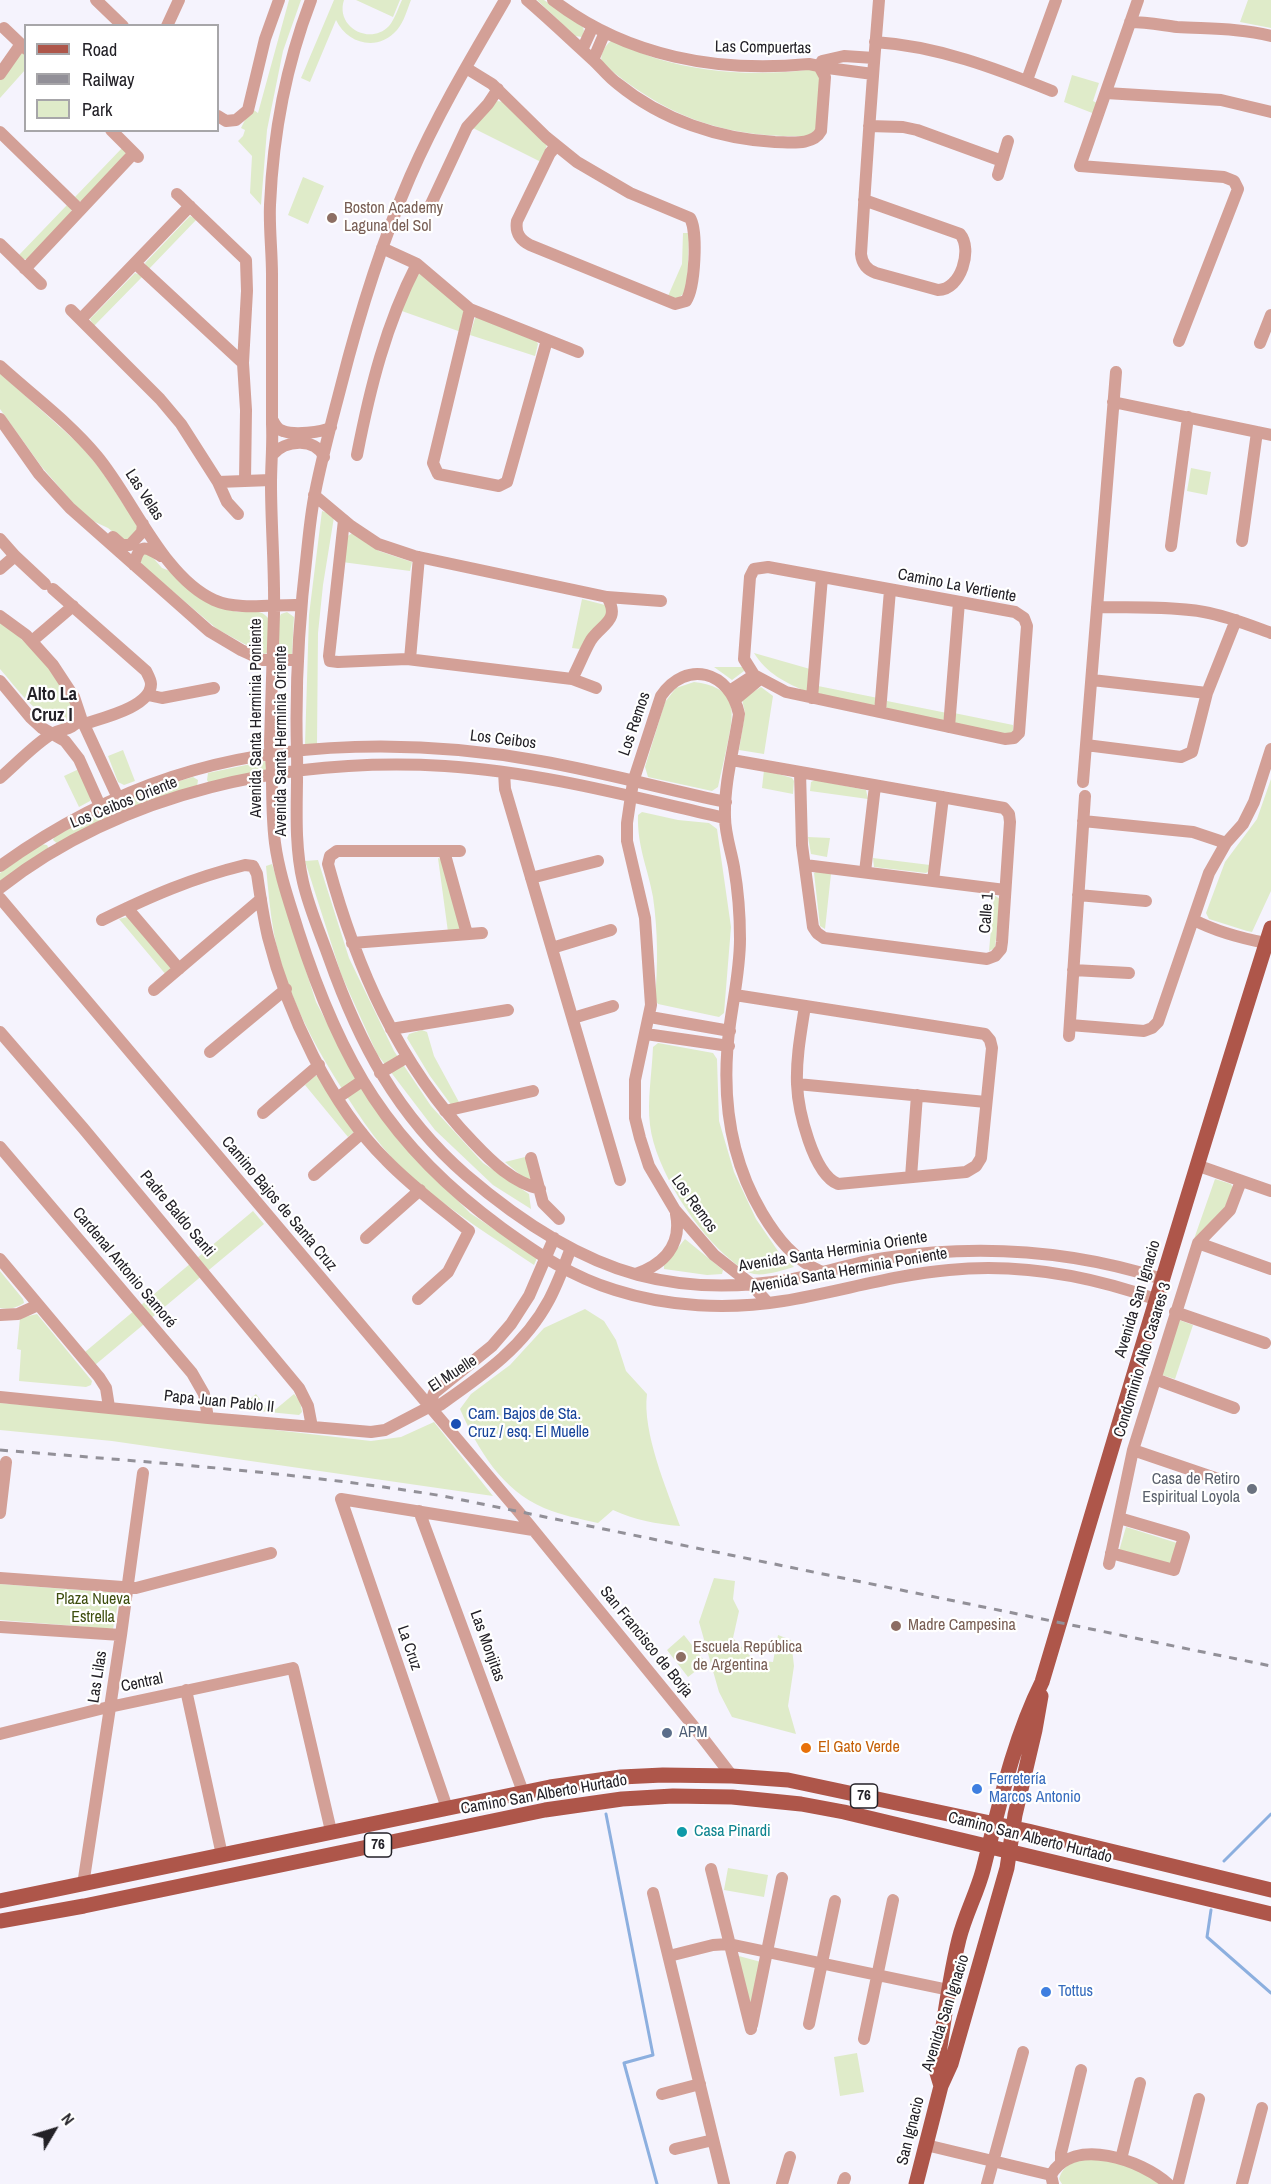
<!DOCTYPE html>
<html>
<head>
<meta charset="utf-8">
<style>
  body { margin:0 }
  #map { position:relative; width:1271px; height:2184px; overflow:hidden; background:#f5f3fd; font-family:"Archivo Narrow",sans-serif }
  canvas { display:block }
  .legend { position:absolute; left:24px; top:24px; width:195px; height:108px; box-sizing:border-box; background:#fff; border:2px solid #a7a6a9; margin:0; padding:8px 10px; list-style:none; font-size:18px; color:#232127 }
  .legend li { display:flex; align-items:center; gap:12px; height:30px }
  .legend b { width:30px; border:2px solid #a7a6a9 }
  .north { position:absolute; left:24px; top:2100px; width:60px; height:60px; -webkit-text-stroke:4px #fff; paint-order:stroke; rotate:52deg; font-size:16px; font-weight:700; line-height:24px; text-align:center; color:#232127 }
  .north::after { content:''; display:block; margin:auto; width:21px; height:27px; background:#232127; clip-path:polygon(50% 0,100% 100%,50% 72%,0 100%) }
</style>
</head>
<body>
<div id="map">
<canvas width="1271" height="2184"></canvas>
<ul class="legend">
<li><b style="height:8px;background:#ae564a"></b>Road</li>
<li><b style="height:8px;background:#929098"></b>Railway</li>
<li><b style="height:16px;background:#dfebc9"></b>Park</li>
</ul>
<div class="north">N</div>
</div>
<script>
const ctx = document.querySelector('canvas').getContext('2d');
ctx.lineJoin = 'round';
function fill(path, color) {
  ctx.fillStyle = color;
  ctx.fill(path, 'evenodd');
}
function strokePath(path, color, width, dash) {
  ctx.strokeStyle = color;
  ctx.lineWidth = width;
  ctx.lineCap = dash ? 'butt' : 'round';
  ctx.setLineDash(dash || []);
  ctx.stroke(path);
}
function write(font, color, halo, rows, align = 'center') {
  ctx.font = font + ' "Archivo Narrow",sans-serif';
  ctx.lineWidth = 4.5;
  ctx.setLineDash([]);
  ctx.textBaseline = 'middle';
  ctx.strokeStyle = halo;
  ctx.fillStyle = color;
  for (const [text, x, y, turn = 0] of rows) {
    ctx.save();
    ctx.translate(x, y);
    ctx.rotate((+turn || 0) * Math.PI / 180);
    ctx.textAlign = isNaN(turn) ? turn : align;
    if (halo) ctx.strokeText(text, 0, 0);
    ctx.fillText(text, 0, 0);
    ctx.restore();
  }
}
fill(new Path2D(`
  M289,0h12l-18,51 -16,79 -6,75 -11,-12 2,-37 -14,-15 5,-5 2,-6 -4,-2 10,-20 7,5z
  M334,0h10c-9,27 26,46 45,26 6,-7 9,-18 13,-26h9c-4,10 -7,22 -14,30 -19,22 -50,14 -61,-10l-26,62 -9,-4z
  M356,0h44l-7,17z
  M537,0h7l39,27 1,4 -2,6 -7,-1z
  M1248,0h23v28l-31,-6z
  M611,41c16,4 31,13 47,18 50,15 105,17 156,10l6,5 -4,55 -7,7c-86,2 -141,-18 -207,-73 -3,-7 3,-18 9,-22z
  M22,51l3,3v16l-25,28v-20z
  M1072,75l27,8 -6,18 10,5 -3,10 -36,-14z
  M497,101l7,1 43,43 -6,17 -70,-35z
  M123,147l5,4 -44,50h-5l-4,-4z
  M303,177l21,9 -16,38 -20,-9z
  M67,205l5,4 -2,6 -42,44h-5l-4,-4z
  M190,216l7,3 -49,51 -3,-7z
  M683,233h6l-2,58 -10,8 -9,-3 14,-32z
  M135,273l8,3 -49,50 -4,-7z
  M417,273l8,1 42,37 -6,21 -62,-22z
  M481,316l54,23 3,5 -3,12 -65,-21 5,-17z
  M0,373l80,72 21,25 38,58 -14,14 -17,-14 -15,-7 -20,-18 -32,-37 -41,-57z
  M1191,468l20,4 -4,23 -20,-4z
  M322,511l9,3 3,3 -11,68 -5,48 -1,111 -12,1 4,-130z
  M354,532l25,19 33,11 -2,9 -68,-9 4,-25z
  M148,552l14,16 8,3c13,8 51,37 63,40 12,3 27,-4 35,7v34l-3,2 -4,-1 -44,-24 -75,-64 -3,-8z
  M582,599l23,6 3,8 -28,36 -8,-1z
  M287,612l7,5 -2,37 -3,2h-8l-3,-4 1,-34 2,-4z
  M0,621c20,14 70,62 72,88 0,7 -5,11 -10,15 -26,-7 -45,-36 -62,-55z
  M754,653l56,16 -3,23c-22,-10 -40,-18 -53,-39z
  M714,667h31l-1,4 -12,9z
  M694,682c40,5 42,24 34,59 -3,16 -7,31 -10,46l-6,4 -64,-14 -3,-10 20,-65 11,-14z
  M818,686l60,12 -5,10 -56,-15z
  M761,687l12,9 -9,58 -25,-4 6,-37 -3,-14z
  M887,701l60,12 -5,9 -54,-12 -2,-3z
  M954,713l59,12v7l-4,3 -54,-12z
  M123,750l12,31 -11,4 -6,-3 -10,-26z
  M265,761l4,9 -60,14 -2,-4 1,-7z
  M79,769l13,26 -2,6 -11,6 -15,-31z
  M764,770l28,8 2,3 -1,13 -31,-6z
  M193,777l5,3 -1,7 -138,58 -6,-5 1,-3 60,-32 48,-19z
  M1271,779v112l-19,41 -5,-1 -38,-12 -3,-6 19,-51 32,-43z
  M815,780l51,10 2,9 -58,-8 1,-9z
  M642,812l36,8 31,3 8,6 14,98 -7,86 -5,4 -61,-13 -3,-4c3,-35 3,-68 -2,-103 -5,-29 -16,-50 -15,-82z
  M808,837l22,1 -3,19 -16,-3z
  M41,844l6,1 2,4 -49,35v-11z
  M438,858l5,2 19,68 -14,4z
  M873,858l57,7 -1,6 -3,2 -52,-6z
  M318,860l31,98 45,93 37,55 52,57 46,31 2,15 -38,-24 -58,-55 -58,-76 -36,-80 -36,-113z
  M272,864l44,138 40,76 42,62 72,73 67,45 -3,7c-40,-27 -82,-53 -119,-85 -32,-27 -54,-61 -76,-96 -29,-46 -54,-95 -65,-150 -4,-22 -6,-45 -8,-68z
  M818,871l13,3 -6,55 -5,-3 -6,-53z
  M994,895l6,4 -5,49 -6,3z
  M127,917l4,3 41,49 -5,7 -48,-57z
  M422,1030l5,2 7,24 26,48 -8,2 -22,-30 -23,-38 2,-4z
  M658,1043l55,10 4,6 2,62 15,51 22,47 24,35 14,13c-11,3 -28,9 -40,7 -9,-2 -16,-8 -23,-14 -34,-27 -76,-91 -81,-135 -3,-25 2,-52 3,-78z
  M315,1076h3l37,55 -7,6 -43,-52z
  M525,1157l8,26h-3l-25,-21z
  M1215,1179l16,5 2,4 -8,19 -31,32z
  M253,1211l11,13 -169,141 -10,-13z
  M685,1239l38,31 -1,4 -15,1 -43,-6v-4z
  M0,1271l23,28 1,4c-8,5 -15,7 -24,5z
  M585,1309l19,12 12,19 10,31 21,23c-5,38 20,96 33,132 -24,-2 -45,-6 -67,-16l-15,13c-18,-4 -37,-8 -54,-15 -42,-18 -66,-58 -84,-99l11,-15 39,-29 34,-37z
  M37,1314l55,67 -1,4 -5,2 -67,-6 2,-31 -4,-1 3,-31z
  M1179,1320l14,5 -18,54 -13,-4z
  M256,1394l10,13 10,2 18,-15 6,7 2,11 -3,3 -61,-6z
  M0,1403l117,9 254,29 30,-4 33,-15 59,74 -381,-55 -112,-11z
  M1126,1527l51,16 -7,23 -51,-15z
  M714,1578l21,3 -2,18 6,12 -6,27 21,22 19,2 5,-27 13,5 3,26 -6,40 8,28 -64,-17 -13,-25 -20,-70z
  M0,1584l120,9 -7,36 -113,-9z
  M684,1635l22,28 -18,14 -21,-27z
  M728,1868l40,7 -4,22 -40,-7z
  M735,1955l26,7 -11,48z
  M857,2053l7,39 -24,4 -6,-39z
  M1090,2158c29,4 47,10 71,26h-99l-3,-5c5,-16 17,-19 31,-21z`), '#dfebc9');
strokePath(new Path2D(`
  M606,1814l47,241 -29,8 33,121
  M1224,1861l47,-47
  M1211,1910l-4,27 64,56`), '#8cafdf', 3);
strokePath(new Path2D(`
  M96,0l27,26
  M311,0c-25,65 -38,135 -41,205 -1,23 2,46 2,70 0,49 0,99 0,149 1,20 -1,40 -1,60 0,43 4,86 3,130 -1,43 -3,86 -4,129 0,10 2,20 2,30 0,24 0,46 3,70 4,30 14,58 23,87 42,131 91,216 204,298 36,26 70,49 113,62 53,17 113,20 168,11 56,-9 109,-26 166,-31 70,-7 141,6 206,29
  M505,0c-34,58 -68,115 -95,177 -29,67 -51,138 -69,209 -9,35 -19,71 -26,107 -4,19 -6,40 -8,59 -8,67 -12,133 -10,200 1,44 -4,87 6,130 6,26 17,51 26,76 30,85 68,157 137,217 49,42 109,83 172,100 49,13 100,13 149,5 33,-6 65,-17 98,-22 94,-14 186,-8 277,21
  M527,0c22,19 43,39 65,59 9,8 16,18 26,25 44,36 101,55 157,58 15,0 38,4 46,-11l4,-54 -6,-11 -10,-2c-90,9 -182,-7 -256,-64
  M1138,0l-58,166 144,11 10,4 4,8 -59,152
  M1130,22c16,0 31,3 47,5 32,2 63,1 94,9
  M167,26l12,-26
  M4,28l22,21
  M875,42c62,4 120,26 177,49
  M582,50l11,-24
  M593,60l12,-28
  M466,68l26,16 54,53 31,25 53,31 60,25c8,13 5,70 -4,83l-11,3 -145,-59c-10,-5 -15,-12 -13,-24l33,-68 6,-7
  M0,74l21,-30
  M873,74l-53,-7 2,-6 22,-5 30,2
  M1027,80l29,-80
  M1106,93l115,7 50,12
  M218,116l8,5 10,-1 12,-10 17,-71 14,-39
  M869,126l34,1 14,3 85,31
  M111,130l27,27
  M0,132l80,78
  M998,175l10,-34
  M177,194l69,66 1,31 -4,72 3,47 -1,71
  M864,200l96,34c13,15 1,56 -22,56l-62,-17c-9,-3 -14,-9 -15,-19 5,-85 11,-169 18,-254
  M431,204l36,-77 21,-23 10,-15
  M0,244l41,40
  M382,248l35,16 53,45 108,43
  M135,263l108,100
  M25,269l109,-116
  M470,309l-37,154 5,11 61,12 8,-4 40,-142
  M71,310l89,89 21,25 37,58 53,-2
  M81,319l109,-113
  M1260,343l11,-28
  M0,366c33,30 69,56 97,90 36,43 66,121 117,144 24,11 60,4 86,5
  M1113,402l158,33
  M0,419l39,55 31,34 139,123 32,19 22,10h34
  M273,421c2,4 5,9 10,10 10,4 39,2 48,-4
  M272,455c13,-15 43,-18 52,2
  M357,455c13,-67 29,-131 60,-191
  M218,482l9,20 11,12
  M314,495l37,31 27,18 36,12 193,41 54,4
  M344,520l-15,136 1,5 8,1 69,-3 165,20 24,9
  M113,537l9,8h8l12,-13 1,-8
  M0,539l15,17 30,28
  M1242,541l15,-109
  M1171,546l17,-129
  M134,565c5,-23 12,-18 27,-9
  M768,567l247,45 9,6 3,8 -8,107 -5,5 -9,1 -219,-47 -32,-17 -10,-16 6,-82 4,-8z
  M0,569l15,-13
  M53,589l93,82c2,4 5,9 5,13 0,23 -49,34 -67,40
  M1097,607c35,1 72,-1 107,5 23,4 45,13 67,21
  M0,616l26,19 27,30 21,32 7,21 37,80
  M32,641l41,-35
  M410,659l9,-102
  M572,679c7,-13 12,-27 19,-39 11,-16 30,-20 16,-43
  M1092,680l115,13
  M0,681l30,36 12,11 23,13 14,18 21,47
  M731,690l23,-15
  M148,695l14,3 52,-10
  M812,698l10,-121
  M736,699l24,-20
  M880,712l10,-122
  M949,727l10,-125
  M1086,745l95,12 11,-5 15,-59 29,-73
  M732,760l272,48 5,6 1,8 -8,120 -1,7 -6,7 -8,3 -163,-21 -7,-5 -4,-6 -11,-82 -2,-73
  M504,772l1,17 115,391
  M0,778c14,-12 37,-36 52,-44 12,-7 18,-2 29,-16
  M1083,782l33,-410
  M1083,821l110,11 33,11
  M444,851l23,83
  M460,851h-123l-7,5 -2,8c28,103 70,200 145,278 19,20 39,40 67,47
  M805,865l200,25
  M0,866c53,-38 111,-69 172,-89 114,-38 252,-37 368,-16 63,11 124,28 186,41
  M865,872l10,-86
  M531,878l67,-17
  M933,881l10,-84
  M0,888c124,-97 290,-131 445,-122 95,6 187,31 280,52
  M1078,895l68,6
  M0,898l518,613 177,217 37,48
  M127,908l52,61
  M102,920c49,-24 90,-42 143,-55l8,1 4,8c3,21 6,42 11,63 19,75 62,168 118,223 25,26 55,48 83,71l-21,41 -30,27
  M1194,920c23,12 46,18 72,23
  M352,943l130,-10
  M552,948l59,-18
  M1073,970l56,3
  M154,990l107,-91
  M735,995l250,39 5,6 2,8 -11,110 -5,8 -10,6 -128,12c-25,-10 -40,-74 -41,-100 -1,-26 4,-52 8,-78
  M650,1017l80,14
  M573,1018l40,-12
  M1070,1025l74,6 8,-3 6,-6 51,-149 17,-30 17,-19 11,-22 17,-53
  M391,1029l117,-19
  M0,1032l83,96 216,260 9,18 4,21
  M646,1034l83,12
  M1069,1036l16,-240
  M210,1052l76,-63
  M380,1073l27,-16
  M797,1084l189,18
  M337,1098l25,-17
  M445,1111l88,-20
  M263,1113l56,-48
  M0,1147l192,226 12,21 4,24
  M531,1158l12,45 16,16
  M1199,1166l72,25
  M314,1175l48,-42
  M911,1177l6,-82
  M366,1238l54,-48
  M1198,1243l73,26
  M0,1259l99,118 7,11 3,19
  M636,1274c28,-10 46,-29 40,-60
  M768,1303l-17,-19 -37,-29 -39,-45 -26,-44 -9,-28 -5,-20v-38l16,-75 -6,-87 -18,-77v-18l6,-41 28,-86c25,-37 69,-25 78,18 -5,34 -15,69 -14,103 0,17 6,33 9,50 4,23 6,48 6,72 0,29 -6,56 -10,85 -9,66 -3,130 32,189 15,25 32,47 60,59
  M1175,1312l90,31
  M0,1315l18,-1 20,-9
  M1155,1379l79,29
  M0,1397l208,21 163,14 14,-2 44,-23 11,-2c43,-30 84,-58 109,-105 9,-17 15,-34 22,-52
  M429,1407l5,-14 58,-47 19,-22 18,-28 25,-58
  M1133,1450l85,29
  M419,1511l104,281
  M0,1513l6,-51
  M1111,1553l63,17 10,-33 -65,-19
  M1109,1564l24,-114 65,-207 32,-33 11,-29
  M0,1578l136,10 135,-35
  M0,1627l121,8
  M186,1690l36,165
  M0,1734l100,-25 193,-41 38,163
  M447,1808l-106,-309 192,31
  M711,1869l40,160
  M83,1885l38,-250 22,-162
  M653,1893l71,291
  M669,1956l44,-11 16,-1 220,46
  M809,2024l26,-123
  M752,2025l30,-147
  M864,2039l29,-139
  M662,2094l38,-10
  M926,2145l125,30
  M675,2149l38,-9
  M1121,2159l19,-76
  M1061,2162v-9l20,-83
  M782,2184l8,-27
  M843,2184l2,-6
  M987,2184l36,-132
  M1053,2184l-2,-9c22,-39 91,-15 117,9
  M1178,2184l21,-85
  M1242,2184l20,-76`), '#d3a097', 12);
strokePath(new Path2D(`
  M0,1901l550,-114 71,-10 42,-2 69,1 56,4 240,51 243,59
  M0,1921l84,-15 461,-96 77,-11 51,-3 59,1 69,7 43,8 427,102
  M941,2086l-4,-13 1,-12c6,-41 11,-82 21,-122 6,-24 18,-46 24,-69 16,-63 30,-130 59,-188 75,-252 150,-504 229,-754
  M916,2184l25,-98 10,-22 56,-196 8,-53 20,-85 6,-34`), '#ae564a', 15);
strokePath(new Path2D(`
  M0,1450c148,12 296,22 443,46l828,170`), '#929098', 3, [8, 8]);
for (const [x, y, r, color] of [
  [332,218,6,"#8d6e63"],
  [456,1424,6,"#1a4fb4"],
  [1252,1489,6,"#6b7280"],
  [896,1626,6,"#8d6e63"],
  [681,1657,6,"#8d6e63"],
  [667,1733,6,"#5c6f8a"],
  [806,1748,6,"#e8710a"],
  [977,1789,6,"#3f7fe0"],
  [682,1832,6,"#0f9aa8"],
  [1046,1992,6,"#3f7fe0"]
]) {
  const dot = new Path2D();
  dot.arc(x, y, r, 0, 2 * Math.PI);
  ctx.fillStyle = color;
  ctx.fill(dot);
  strokePath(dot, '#fff', 2);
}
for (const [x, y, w] of [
  [864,1796,27],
  [378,1845,27]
]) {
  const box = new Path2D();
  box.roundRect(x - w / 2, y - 12, w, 24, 4.5);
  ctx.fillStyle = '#fff';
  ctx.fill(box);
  strokePath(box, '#232127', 1.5);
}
write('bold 15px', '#232127', null, [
  ["76",864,1796],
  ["76",378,1845]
]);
write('16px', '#232127', '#fff', [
  ["Las Compuertas",763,48,1],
  ["Las Velas",144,495,57],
  ["Camino La Vertiente",957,586,11],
  ["Avenida Santa Herminia Poniente",257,718,-90],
  ["Los Remos",635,724,-71],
  ["Los Ceibos",503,740,7],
  ["Avenida Santa Herminia Oriente",282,741,-90],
  ["Los Ceibos Oriente",124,803,-22],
  ["Calle 1",987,913,-86],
  ["Camino Bajos de Santa Cruz",279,1204,50],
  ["Los Remos",694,1204,54],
  ["Padre Baldo Santi",177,1214,50],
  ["Avenida Santa Herminia Oriente",833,1252,-9],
  ["Cardenal Antonio Samoré",124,1268,50],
  ["Avenida Santa Herminia Poniente",849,1271,-10],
  ["Avenida San Ignacio",1138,1299,-73],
  ["Condominio Alto Casares 3",1143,1360,-73],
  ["El Muelle",453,1374,-33],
  ["Papa Juan Pablo II",219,1402,6],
  ["San Francisco de Borja",646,1642,51],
  ["Las Monjitas",487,1646,70],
  ["La Cruz",409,1648,71],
  ["Las Lilas",98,1677,-81],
  ["Central",142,1683,-12],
  ["Camino San Alberto Hurtado",544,1795,-10],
  ["Camino San Alberto Hurtado",1030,1838,14],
  ["Avenida San Ignacio",946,2013,-72],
  ["San Ignacio",911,2131,-76]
]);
write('16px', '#785e54', '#fff', [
  ["Boston Academy",344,209],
  ["Laguna del Sol",344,227],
  ["Madre Campesina",908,1626],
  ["Escuela República",693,1648],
  ["de Argentina",693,1666]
], 'left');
write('16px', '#164399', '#fff', [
  ["Cam. Bajos de Sta.",468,1415],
  ["Cruz / esq. El Muelle",468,1433]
], 'left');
write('16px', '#5b616d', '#fff', [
  ["Casa de Retiro",1240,1480],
  ["Espiritual Loyola",1240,1498]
], 'right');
write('16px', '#3e4e0f', '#fff', [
  ["Plaza Nueva",93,1600],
  ["Estrella",93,1618]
]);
write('16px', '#4e5e75', '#fff', [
  ["APM",679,1733]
], 'left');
write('16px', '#c56008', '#fff', [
  ["El Gato Verde",818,1748]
], 'left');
write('16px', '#366cbe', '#fff', [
  ["Ferretería",989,1780],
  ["Marcos Antonio",989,1798],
  ["Tottus",1058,1992]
], 'left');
write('16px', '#0d838f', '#fff', [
  ["Casa Pinardi",694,1832]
], 'left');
write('bold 18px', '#232127', '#fff', [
  ["Alto La",52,695],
  ["Cruz I",52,716]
]);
</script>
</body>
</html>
